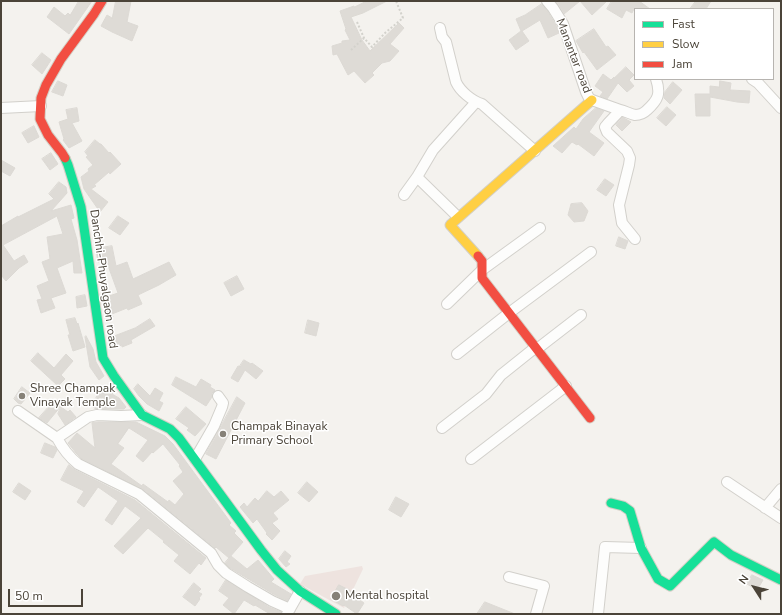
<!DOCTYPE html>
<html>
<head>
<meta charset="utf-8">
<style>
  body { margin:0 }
  #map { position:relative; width:782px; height:615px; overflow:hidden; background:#f4f2ee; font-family:"Nunito Sans",sans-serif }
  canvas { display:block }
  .frame { position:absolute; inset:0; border:2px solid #4b4439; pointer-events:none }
  .legend { position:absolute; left:634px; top:8px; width:140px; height:72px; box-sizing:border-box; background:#fff; border:1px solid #b7b4b0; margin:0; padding:5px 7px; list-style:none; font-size:12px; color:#4b4439 }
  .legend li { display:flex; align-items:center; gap:8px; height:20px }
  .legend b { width:20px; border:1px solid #b7b4b0 }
  .north { position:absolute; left:734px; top:567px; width:40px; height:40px; -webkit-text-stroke:3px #fff; paint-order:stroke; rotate:306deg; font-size:11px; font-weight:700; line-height:16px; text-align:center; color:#4b4439 }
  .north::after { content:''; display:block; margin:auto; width:14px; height:18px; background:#4b4439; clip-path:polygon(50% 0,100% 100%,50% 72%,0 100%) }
  .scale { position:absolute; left:8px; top:589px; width:75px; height:18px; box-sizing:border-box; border:2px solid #4b4439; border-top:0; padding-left:5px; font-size:12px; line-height:14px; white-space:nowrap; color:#4b4439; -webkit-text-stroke:3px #fff; paint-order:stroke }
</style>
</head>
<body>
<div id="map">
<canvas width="782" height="615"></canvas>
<div class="frame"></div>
<ul class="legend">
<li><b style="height:5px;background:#16e098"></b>Fast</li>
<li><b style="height:5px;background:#ffcf43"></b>Slow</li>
<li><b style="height:5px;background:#f24e42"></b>Jam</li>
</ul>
<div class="north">N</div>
<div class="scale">50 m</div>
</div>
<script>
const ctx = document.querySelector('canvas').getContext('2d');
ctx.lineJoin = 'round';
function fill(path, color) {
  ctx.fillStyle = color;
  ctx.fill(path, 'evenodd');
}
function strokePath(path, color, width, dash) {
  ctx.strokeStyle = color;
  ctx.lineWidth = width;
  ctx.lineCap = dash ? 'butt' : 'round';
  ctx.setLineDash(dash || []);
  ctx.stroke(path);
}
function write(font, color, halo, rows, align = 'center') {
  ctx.font = font + ' "Nunito Sans",sans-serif';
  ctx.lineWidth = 3;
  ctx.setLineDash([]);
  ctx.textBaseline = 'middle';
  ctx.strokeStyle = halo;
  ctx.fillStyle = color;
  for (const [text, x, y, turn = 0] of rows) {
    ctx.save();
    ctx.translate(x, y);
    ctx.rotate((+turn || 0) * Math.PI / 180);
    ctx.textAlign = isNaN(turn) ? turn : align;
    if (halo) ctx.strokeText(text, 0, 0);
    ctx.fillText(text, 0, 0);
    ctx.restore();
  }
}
fill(new Path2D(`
  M362,566l1,3 -19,39 -44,-24 5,-8z`), '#eee3df');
const building = new Path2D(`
  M79,1h13l-23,33 -22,-17 7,-10 11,9 3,-3 2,2z
  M116,1h15l-4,21 11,4 -6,15 -20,-9 -11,-6 6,-11 5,3z
  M367,1h20l-24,12 -12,4 11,23 8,11 29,-28 5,5 -14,16 9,7 -9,10 -8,2 -10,10 2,2 -9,8 -11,-12 -6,4 -11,-21 -4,1 -1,-9 10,-3v-2l8,-1 -5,-10 1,-1 -6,-18 14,-5v1z
  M556,1h51l-15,14 -12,-14 -16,13z
  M612,1h27l11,8h-16l-2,4 -6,-3 -4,8 -15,-9z
  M696,1h15l-5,8h-16z
  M542,4l6,8 9,15 2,6 -11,5 -8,-18 -18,11 7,10 -13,9 -7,-10 12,-9 -5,-12 9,-4z
  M594,29l12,18 2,-1 8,9 -19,15 -13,-18 -1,1 -7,-12z
  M42,53l9,7 -9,14 -10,-9z
  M626,67l8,8 -5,5 5,6 -7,6 -9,-9 -11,16 -7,-3 3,-4 -8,-6 8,-12 8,6 3,-3v1z
  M58,81l9,4 -4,11 -11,-4z
  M720,81l11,2 -1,7 20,1 -1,12 -12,-1 -27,-5v19h-14l-1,-22h15v-8l9,1z
  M673,82l9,8 -12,14 -6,-6 1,-6z
  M667,107l9,8 -10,11 -9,-8z
  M77,108l2,13 -7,2 10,18 -13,7 -6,-8 1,-1 -5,-17 9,-3 -2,-9z
  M596,108l8,3 -15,21 15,11 -10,13 -16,-12 -1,1 -5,-3 -10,11 -9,-7 21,-19 2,2 7,-10z
  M622,117l9,5 -9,9 -6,-6z
  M34,126l5,11 -11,6 -6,-10z
  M95,140l5,4h1l8,9 1,-1 11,12 -11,10 -1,-2 -15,13 2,1 -5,3 17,13 -8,10 -16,-23 -3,-12 8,-6 -1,-2 5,-4 -7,-8 2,-1 -3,-4z
  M51,153l7,11 -8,6 -8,-11z
  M1,160l14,8 -5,8 -9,-5z
  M605,179l9,6 -8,11 -9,-6z
  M59,182l7,5 1,6 -16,18 20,-6 3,13 -3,1 6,21 5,33h-8l-1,-12 -16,7 9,25 -15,5 4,10 -14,5 -4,-13 5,-1 -5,-13 12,-5 -7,-19 8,-3 -3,-22 16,-3 -6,-18 -54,29 11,16 10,-6 4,7 -9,6 -13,13 -5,-6v-49l17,-10v1l36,-18 -5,-5z
  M582,203l6,8 -4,10 -10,1 -6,-7 3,-11z
  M118,216l11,7 -9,12 -11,-7z
  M619,237l9,4 -3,8 -9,-3z
  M112,246l4,20 11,-4 6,17 36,-17 7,13 -17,10 -21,10 4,9 -14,6 -1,-2 -15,6 1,3 -7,2 -3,-21 15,-5 -12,-33 -8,2 -2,-13z
  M237,276l7,13 -13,7 -7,-13z
  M85,295l2,11 -10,2 -1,-11z
  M75,318l2,6 1,-1 7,24 -12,4 -5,-16h2l-4,-15z
  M150,319l5,7 -24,14 1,3 -10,4v-2l-12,4 -1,-11 26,-10z
  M308,320l11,3 -3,13 -11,-3z
  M86,336l7,13 3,13 8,14 -5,4 -9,-13 -5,-30z
  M38,353l16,15 12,-14 7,7 -12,14 4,4 -7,7 -27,-25z
  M244,360l7,4 1,-1 11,8 -7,8 -11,-9 -7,12 -7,-4 7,-12 3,1 -1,-1z
  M176,377l20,10 5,-8 10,6 -1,2 5,3 -3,3v4l-6,9 -34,-21z
  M138,384l12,12 5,-8 8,5 -4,8 4,2 -4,8 -12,-7 -8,-8 -5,-7z
  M22,387l8,6 -9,11 -3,-1 -4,-4z
  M103,387l10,6 -1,1 7,4 7,9 -2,2h-28l-5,-3z
  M237,397l8,6 -29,56 -10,-5z
  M55,400l6,6 -14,17 -8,-5z
  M61,407l7,5 2,-2 6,7 -11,8 -7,-11z
  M186,407l20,17 -11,12 -8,-6 2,-2 -13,-9z
  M98,422h38l29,14 8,8 58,79 -2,2 7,6 -2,2 9,9 -14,16 -13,-11 -1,1 -72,-59 -61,-30 -6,-6 -8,-10 9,-10 18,15 -3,-25zM129,428l19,12 -12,16 7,6 9,-10 1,1 10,-9 17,21 -1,1 4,6 -10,9 11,13 -9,11 -6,-5 -1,2 -25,-18 -1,2 -31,-22 13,-16 -6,-4z
  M45,443l10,4 2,3 -4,8 -12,-5z
  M69,465l6,5 60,30 71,58 -5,7 -2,-2 -9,11 -16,-13 5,-6 -16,-13 1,-1 -16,-13 -25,26 -9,-8 27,-28 -16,-12 -13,19 -7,-5 13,-19 -20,-14 -14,20 -7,-5 7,-11 -23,-11z
  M307,482l11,10 -9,10 -11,-9z
  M19,483l12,8 -6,9 -12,-8z
  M267,491l7,6 7,-6 8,9 -16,13 5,6 -6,4 8,8 -8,9 -6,-6 1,-1 -10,-14 -4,4 -13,-16 4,-4 3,4 8,-9 3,3z
  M396,497l13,7 -8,13 -12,-7z
  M285,551l6,5 -4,6 3,2 -4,3 -7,-8z
  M231,556l16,13 11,-9 16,19 -3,3 20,12 -4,7 -12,-6 -45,-27 -5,-5z
  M752,575l11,5 -6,10 -10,-6z
  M226,580l43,27 12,5v2h-11l-15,-9 -1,1 -10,-6 -10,14 -11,-9 6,-7 -10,-7z
  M194,583l7,6 -3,3 4,2 -3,4 1,1 -5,7 -12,-9z
  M339,585l12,6 -1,2 14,10 -7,11 -13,-9 -1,1 -12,-7z
  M485,602l30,12h-38z`);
fill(building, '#dedbd6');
strokePath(building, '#dcd9d4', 1);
const street = new Path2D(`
  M547,1l6,7 10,16 23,68 3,6 3,2 28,10c-5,7 -10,10 -15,17l2,5 20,19 3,7 -1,7 -10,40 3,18 13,16
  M440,28l2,9 4,5 10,40c4,9 16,19 26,22l53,47
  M752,79l6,4 23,25
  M1,108l40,-2
  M620,110c5,1 10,4 15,5 5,0 9,-2 12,-5 11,-10 14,-16 9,-31
  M417,177l41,40
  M404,195l13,-18 16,-27 43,-48
  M447,304l35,-34 58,-42
  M537,349l44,-34
  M457,354l52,-41 82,-61
  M18,411l39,27 31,-21 9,-2 24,1 21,-1
  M442,428l44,-34 15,-19 35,-28
  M57,438c6,11 11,18 21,26l61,30 72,59 7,12 8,8 22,14 24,14 18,8
  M195,459l19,-33 8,-19 1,-4 -5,-7
  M471,459l95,-73
  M727,482l54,36
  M765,508l16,-19
  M509,577l35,9 -8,28
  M287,614l13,-23
  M598,614l7,-67 36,1`);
const fast = new Path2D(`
  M65,158l3,7 13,42 22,151 11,18 28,39 28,14 9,9 82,112 16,20 23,21 36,23
  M611,503l12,3 7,5 11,37 17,31 12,7 44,-44 17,13 50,25`);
const slow = new Path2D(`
  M478,256l-28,-31 142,-125`);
const jam = new Path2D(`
  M65,158l-3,-5 -14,-18 -8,-16 1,-21 5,-13 15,-26 33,-45 8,-13
  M478,256l4,5v17l108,140`);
strokePath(street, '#d2d0cb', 12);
strokePath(fast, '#d3cfc5', 11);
strokePath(slow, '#d3cfc5', 11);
strokePath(jam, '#d3cfc5', 11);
strokePath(new Path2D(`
  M357,22l7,16 8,9 13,-14 18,-15 -7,-17
  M351,50l13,-12`), '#d3d2cc', 2, [2, 2]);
strokePath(street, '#fdfdfc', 10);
strokePath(fast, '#16e098', 9);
strokePath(slow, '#ffcf43', 9);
strokePath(jam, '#f24e42', 9);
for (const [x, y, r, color] of [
  [22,396,4,"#868178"],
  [223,434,4,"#868178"],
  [336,596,5,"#868178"]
]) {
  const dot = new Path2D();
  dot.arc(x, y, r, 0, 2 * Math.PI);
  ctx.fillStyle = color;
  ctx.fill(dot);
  strokePath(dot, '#fff', 1.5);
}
write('12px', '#4b4439', '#fff', [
  ["Manantar road",573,56,69],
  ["Danchhi-Phuyalgaon road",103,279,82]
]);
write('12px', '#4b4439', '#fff', [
  ["Shree Champak",30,389],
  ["Vinayak Temple",30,403],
  ["Champak Binayak",231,427],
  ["Primary School",231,441],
  ["Mental hospital",345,596]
], 'left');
</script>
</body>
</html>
